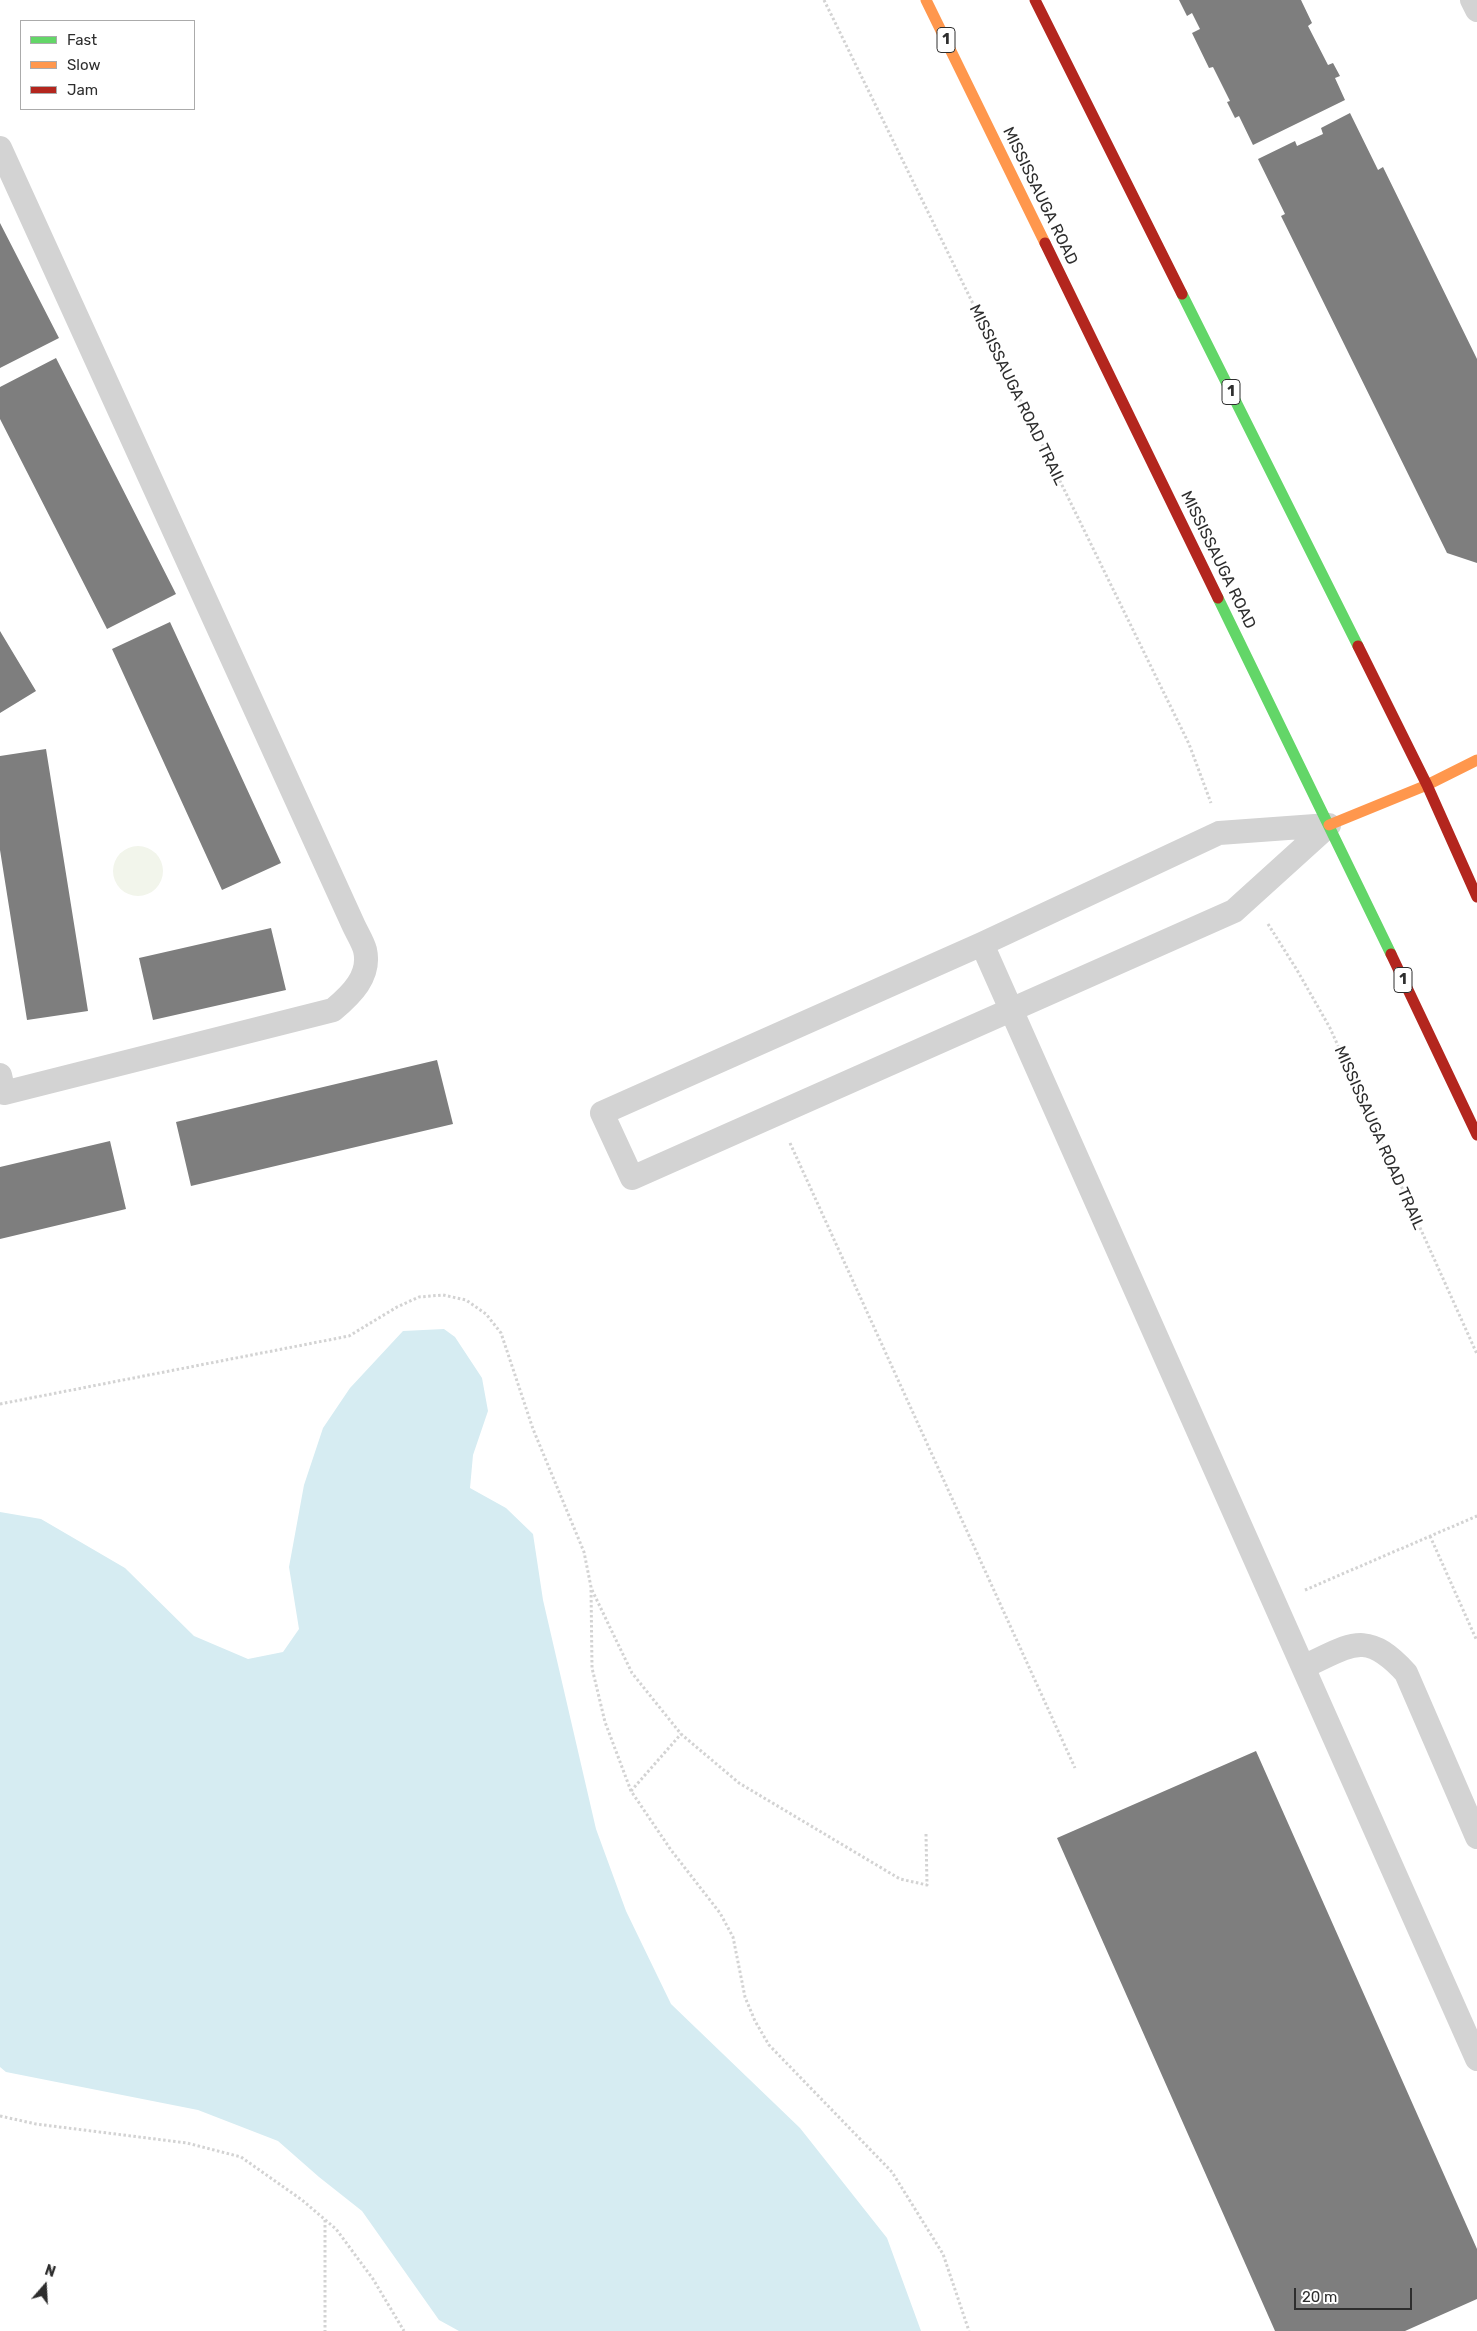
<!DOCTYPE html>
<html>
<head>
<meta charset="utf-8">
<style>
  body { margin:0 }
  #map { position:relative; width:1477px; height:2331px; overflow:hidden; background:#fff; font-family:Rubik,sans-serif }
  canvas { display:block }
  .legend { position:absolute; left:20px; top:20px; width:175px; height:90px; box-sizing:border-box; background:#fff; border:1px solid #ababab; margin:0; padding:6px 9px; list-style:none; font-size:15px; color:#2e2e2e }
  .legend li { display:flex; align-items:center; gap:10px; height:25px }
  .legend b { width:25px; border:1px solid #ababab }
  .north { position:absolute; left:20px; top:2261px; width:50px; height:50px; -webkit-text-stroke:4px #fff; paint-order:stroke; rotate:19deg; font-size:14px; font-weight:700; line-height:20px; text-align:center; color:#2e2e2e }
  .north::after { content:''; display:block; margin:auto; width:18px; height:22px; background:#2e2e2e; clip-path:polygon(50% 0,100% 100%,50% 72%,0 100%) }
  .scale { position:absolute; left:1294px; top:2288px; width:118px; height:22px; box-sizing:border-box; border:2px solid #2e2e2e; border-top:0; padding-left:6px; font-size:15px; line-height:18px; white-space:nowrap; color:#2e2e2e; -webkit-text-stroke:4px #fff; paint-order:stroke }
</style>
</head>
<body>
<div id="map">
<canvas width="1477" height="2331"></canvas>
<ul class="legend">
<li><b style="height:6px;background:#63d668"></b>Fast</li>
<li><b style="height:6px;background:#ff974d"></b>Slow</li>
<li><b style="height:6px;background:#b3261e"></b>Jam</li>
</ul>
<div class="north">N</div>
<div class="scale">20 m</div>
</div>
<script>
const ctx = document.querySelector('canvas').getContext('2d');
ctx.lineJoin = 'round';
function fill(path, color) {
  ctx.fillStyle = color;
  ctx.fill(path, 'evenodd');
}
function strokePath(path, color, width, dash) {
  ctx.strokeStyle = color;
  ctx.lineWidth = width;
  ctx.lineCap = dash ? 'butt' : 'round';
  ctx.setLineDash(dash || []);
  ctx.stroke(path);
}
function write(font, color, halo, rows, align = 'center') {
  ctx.font = font + ' Rubik,sans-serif';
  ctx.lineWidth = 5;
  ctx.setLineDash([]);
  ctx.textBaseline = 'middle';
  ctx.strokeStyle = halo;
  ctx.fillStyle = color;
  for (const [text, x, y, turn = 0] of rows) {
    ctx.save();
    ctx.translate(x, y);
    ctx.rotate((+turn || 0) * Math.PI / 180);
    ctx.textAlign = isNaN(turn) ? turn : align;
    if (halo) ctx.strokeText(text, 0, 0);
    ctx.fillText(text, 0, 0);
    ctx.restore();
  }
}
fill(new Path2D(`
  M113 871a25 25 0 1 1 50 0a25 25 0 1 1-50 0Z`), '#f2f5eb');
fill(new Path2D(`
  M444,1329l11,8 27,41 6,33 -15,44 -3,33 36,20 27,26 10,66 53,229 30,82 45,93 129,124 87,110 34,93h-462l-20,-11 -77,-109 -43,-34 -41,-36 -80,-31 -192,-38 -6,-5v-555l41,7 84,49 69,68 54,23 35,-7 16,-23 -10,-62 15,-82 19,-57 27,-40 53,-57z`), '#d6ecf2');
fill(new Path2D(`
  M1179,0h122l11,23 -4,3 20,39 5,-2 7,13 -5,2 10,22 -92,45 -14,-29 -4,2 -8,-16 3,-1 -17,-34 -4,1 -17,-35 8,-4 -8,-16 -5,3z
  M1350,113l28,57 5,-3 94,192v204l-30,-10 -166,-337 4,-2 -27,-55 37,-18 2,5 26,-12 -2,-6z
  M0,223l59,115 -59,30z
  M56,358l120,236 -69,35 -107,-210v-32z
  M170,622l111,241 -59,27 -110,-241z
  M0,631l36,60 -36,22z
  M46,749l42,262 -61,9 -27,-170v-94z
  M271,928l15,62 -133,30 -14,-62z
  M437,1060l16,64 -262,62 -15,-64z
  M110,1141l16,68 -126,30v-72z
  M1256,1751l221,498v50l-72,32h-130l-218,-493z`), '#7e7e7e');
strokePath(new Path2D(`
  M824,0l365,744 22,59
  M1268,924l29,46 33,58 147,326
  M790,1143l285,625
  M0,1404l349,-68 48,-29 22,-10 24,-2 23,5 20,14 15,19 32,96 51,123 7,35 1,81 13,54 26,69 40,59 49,63 13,24 12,60 10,24 14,24 123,127 51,82 26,77
  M1430,1536l47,105
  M592,1590l40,83 49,61 58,49 161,96 27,6 -1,-51
  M1305,1590l172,-74
  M631,1791l50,-57
  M0,2116l36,8 151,19 54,14 61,43 34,29 37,50 31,52
  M325,2220v111`), '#d3d3d3', 3, [2.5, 2.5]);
strokePath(new Path2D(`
  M1472,0l5,10
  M0,148l353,776c4,9 10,18 12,26 6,26 -14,45 -32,60l-329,83 -4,-18
  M1329,825l-95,86 -602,267 -30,-65 380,-169 237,-111z
  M982,944l495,1115
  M1303,1667c47,-21 62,-39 103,6l71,164`), '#d3d3d3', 24);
strokePath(new Path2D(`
  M1182,294l176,352
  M1218,598l173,356`), '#63d668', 11);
strokePath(new Path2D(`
  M926,0l119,243
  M1329,825l98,-40 50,-25`), '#ff974d', 11);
strokePath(new Path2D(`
  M1035,0l147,294
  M1045,243l173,355
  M1358,646l69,139 50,112
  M1391,954l86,181`), '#b3261e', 11);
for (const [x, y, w] of [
  [946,40,18],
  [1231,392,18],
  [1403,980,18]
]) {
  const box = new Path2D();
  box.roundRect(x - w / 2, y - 12.5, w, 25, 4);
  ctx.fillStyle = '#fff';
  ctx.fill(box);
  strokePath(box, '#2e2e2e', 1);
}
write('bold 15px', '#2e2e2e', null, [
  ["1",946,40],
  ["1",1231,392],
  ["1",1403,980]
]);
write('16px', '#2e2e2e', '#fff', [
  ["MISSISSAUGA ROAD",1040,196,64],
  ["MISSISSAUGA ROAD TRAIL",1017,395,64],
  ["MISSISSAUGA ROAD",1218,560,64],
  ["MISSISSAUGA ROAD TRAIL",1379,1138,66]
]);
</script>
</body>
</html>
